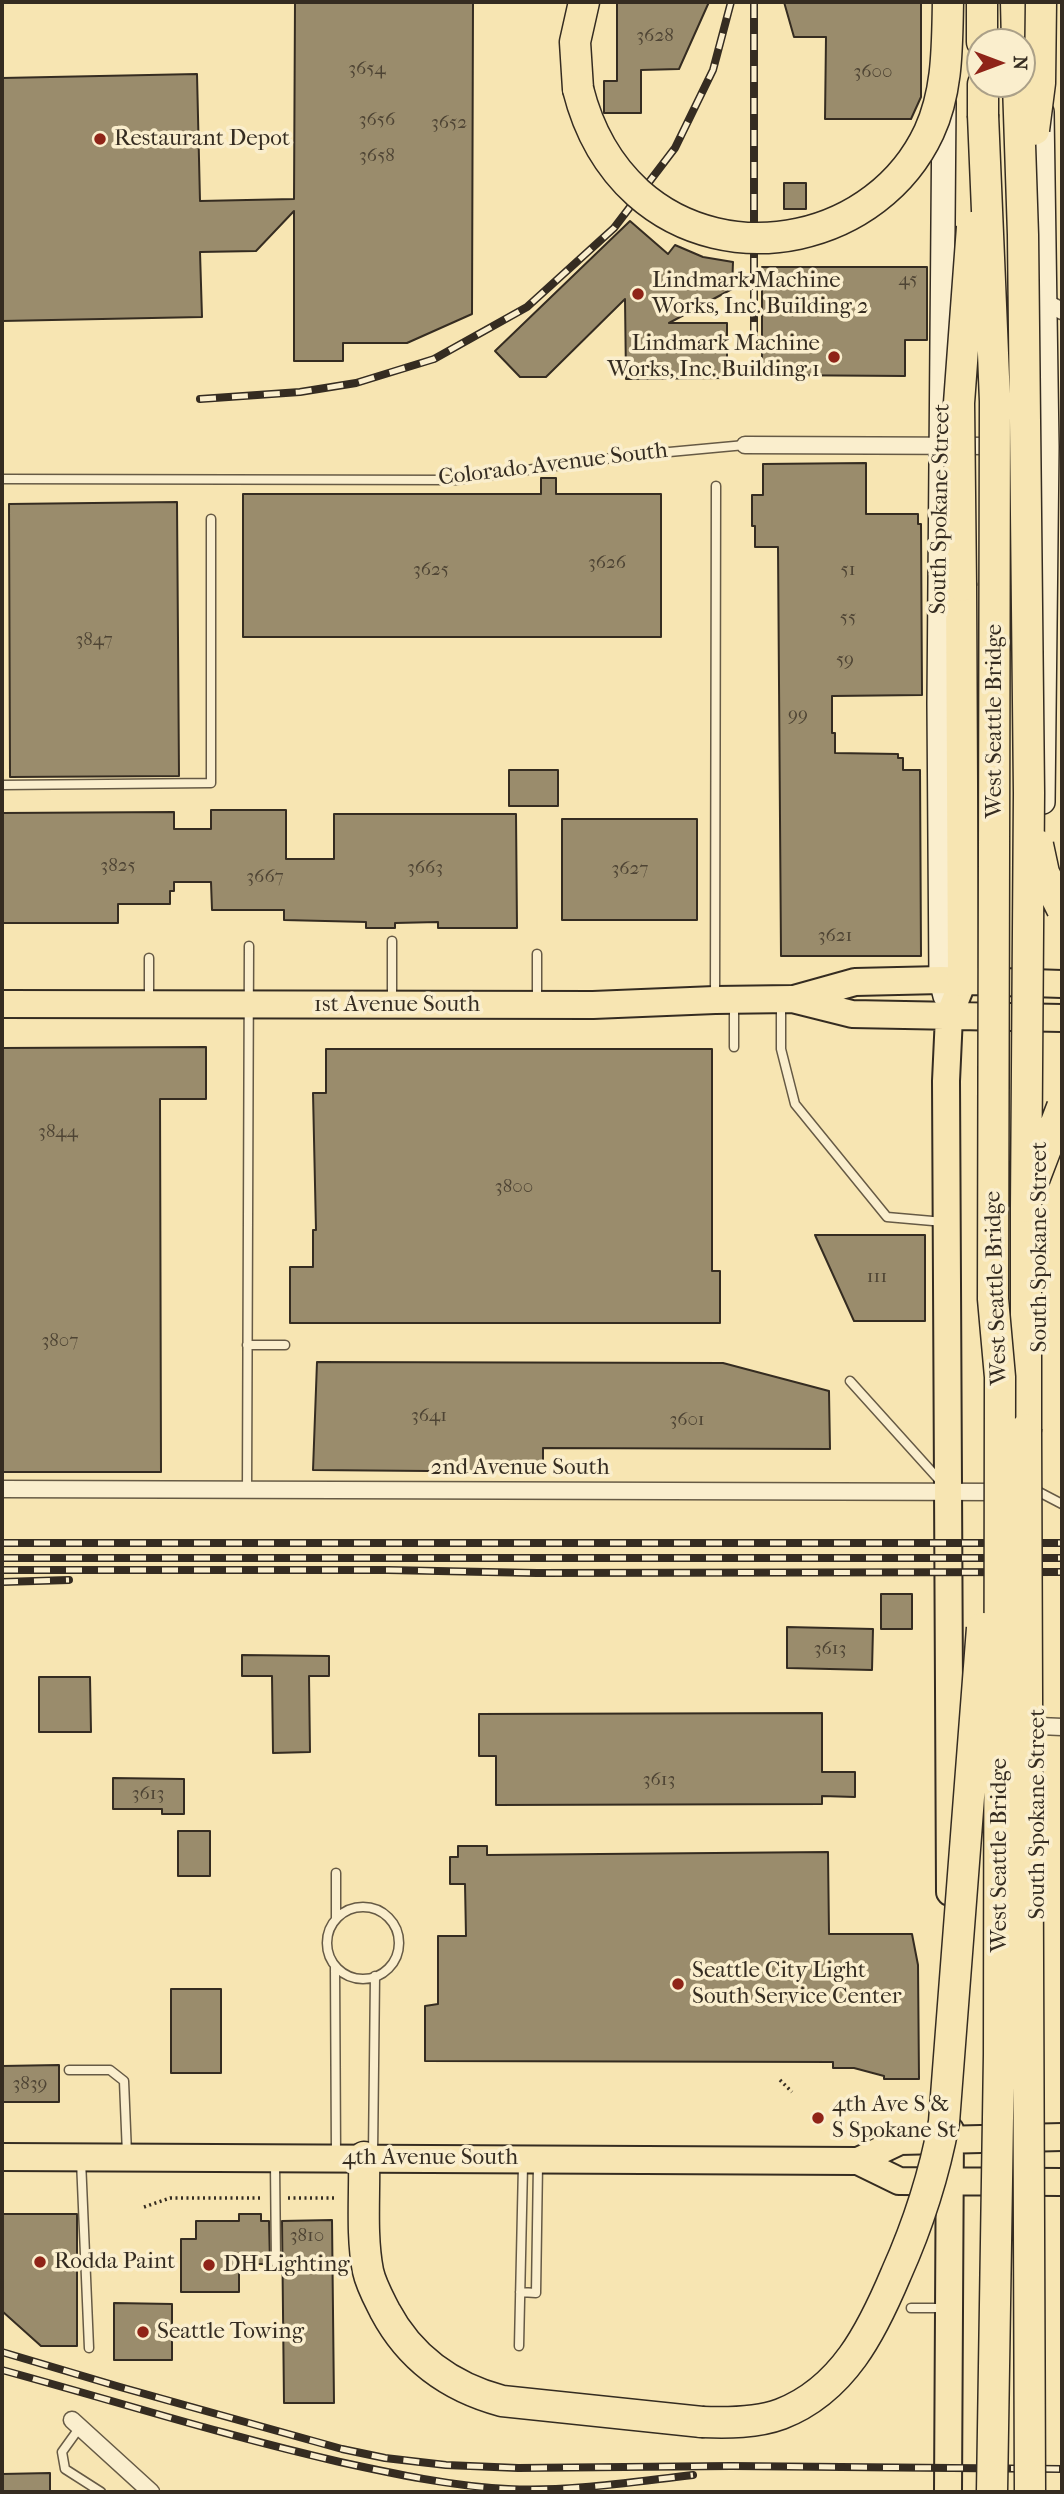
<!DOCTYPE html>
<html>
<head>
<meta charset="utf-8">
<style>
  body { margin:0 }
  #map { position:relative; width:1064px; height:2494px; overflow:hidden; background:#f7e5b2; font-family:"IM FELL French Canon",serif }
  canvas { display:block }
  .frame { position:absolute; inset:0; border:4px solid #352c21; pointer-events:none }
  .north { position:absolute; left:966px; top:28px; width:70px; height:70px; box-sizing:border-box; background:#faeecd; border:2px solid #aba088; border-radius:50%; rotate:90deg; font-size:19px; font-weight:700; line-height:28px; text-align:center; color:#352c21 }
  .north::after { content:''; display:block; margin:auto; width:24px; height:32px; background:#8f2418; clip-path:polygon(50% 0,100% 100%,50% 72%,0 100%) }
</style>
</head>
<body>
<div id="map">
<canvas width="1064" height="2494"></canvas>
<div class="frame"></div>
<div class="north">N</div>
</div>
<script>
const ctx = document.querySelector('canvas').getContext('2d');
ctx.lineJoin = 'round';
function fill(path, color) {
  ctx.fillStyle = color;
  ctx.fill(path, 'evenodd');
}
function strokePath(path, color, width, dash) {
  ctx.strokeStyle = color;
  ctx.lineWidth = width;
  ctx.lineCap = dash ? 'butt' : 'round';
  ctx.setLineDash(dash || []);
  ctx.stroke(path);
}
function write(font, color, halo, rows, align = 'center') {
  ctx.font = font + ' "IM FELL French Canon",serif';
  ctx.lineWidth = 7;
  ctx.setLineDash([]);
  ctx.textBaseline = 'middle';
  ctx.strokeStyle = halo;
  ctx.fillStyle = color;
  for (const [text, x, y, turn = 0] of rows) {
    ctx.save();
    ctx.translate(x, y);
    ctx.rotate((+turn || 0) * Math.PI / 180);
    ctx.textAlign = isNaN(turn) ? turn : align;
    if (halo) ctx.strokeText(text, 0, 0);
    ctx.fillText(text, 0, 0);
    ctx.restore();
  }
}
const building = new Path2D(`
  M295,2h178l-1,312 -65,29h-64v18h-49v-150l-38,40 -56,1 2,65 -200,4v-243l195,-4 3,127 94,-2z
  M617,2h92l-30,67 -38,1v43h-37v-32h13z
  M784,2h137v95l-10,22h-86l1,-82h-32z
  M784,183h22v26h-22z
  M630,221l38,33 7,-9 28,12 30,5 -1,27 -63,34h58v55l-101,1 -1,-80 -79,78h-26l-25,-26z
  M762,267h165v73h-22v36l-143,-1z
  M866,463v51h52v10h3l1,171 -90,1v37h3v20l63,1v4h5v12h17l1,186h-140l-3,-409h-23v-21h-3v-31h11v-31z
  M541,478h15v16h105v143h-418v-143h298z
  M177,502l2,274 -169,1 -1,-273z
  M509,770h49v36h-49z
  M211,810h75v49h48v-45h182l1,114h-79v-6l-43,1v5h-29v-6l-82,-2v-10h-72l-1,-28h-37v9h-4v13h-52v19h-116v-110l172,-1v17h37z
  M562,819h135v101h-135z
  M206,1047v52h-46l1,373h-159v-424z
  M326,1049h386v222h8v52h-430v-56h23v-37h3l-3,-137h13z
  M815,1235h110v86h-71z
  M317,1362l406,1 106,28 1,58 -287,-1v24l-230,-2z
  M881,1594h31v35h-31z
  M787,1627l86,2 -1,41 -85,-2z
  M242,1655l87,1v20h-20l1,76 -37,1 -1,-77h-30z
  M39,1677h51l1,55h-52z
  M822,1713v59h33v25l-33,-1v8l-326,1v-49h-17v-42z
  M113,1778l71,1v35h-22v-5h-49z
  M178,1831h32v45h-32z
  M458,1846h29v9l341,-3 1,82h83l6,31 1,114h-35v-3l-30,-8h-21v-6l-408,-1v-55l13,-2v-68h28l-1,-52h-15v-27h8z
  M171,1989h50v84h-50z
  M59,2065v37h-57v-36z
  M2,2214h75v132h-36l-39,-35z
  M239,2214h22v7h8l1,43h-31v28h-58v-53h15v-18h43z
  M332,2220l2,183h-50l-2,-182z
  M114,2303l58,1v56h-58z
  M50,2473v19h-48v-18z`);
fill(building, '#9a8c6c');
strokePath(building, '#352c21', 2);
const lane = new Path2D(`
  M2,479l454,1 170,-24 119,-11
  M2,785l209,-2v-264
  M715,997l1,-511
  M149,1001v-43
  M392,1002v-61
  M537,1002v-48
  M781,1004v45l14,55 92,113 57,5
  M734,1047v-44
  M247,1345h38
  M850,1381l92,102
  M247,1491l2,-545
  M1039,1492l23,12
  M336,1873v46
  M327 1943a36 36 0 1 1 72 0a36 36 0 1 1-72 0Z
  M335,1966l1,189
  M69,2070h41l14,11 3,73
  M373,2154l2,-178
  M81,2160l8,188
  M275,2164l1,99
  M520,2292l16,1 2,-129
  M911,2308h35
  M519,2346l4,-181
  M80,2427l-18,25 3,17 36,23`);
const street = new Path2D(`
  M1045,302l17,9
  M745,445l255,1
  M2,1489l1002,3
  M1039,1726l23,1
  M72,2420l79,72`);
const secondary = new Path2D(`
  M944,103l-5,600 2,277 4,16
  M1042,112l5,335 -4,355`);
const primary = new Path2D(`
  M794,999l61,-17 86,-2 121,4
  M2,1004l591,1 122,-5 77,-1 60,15 210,4
  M950,1892l-4,-811 3,-65 14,-35
  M2,2157l856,4 42,-20 162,-4
  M858,2161l41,20 163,1
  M948,2492l2,-362`);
const highway = new Path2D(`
  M982,2v40
  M1016,2l1,40
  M983,84v31
  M578,89l-3,-47 9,-40
  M961,586l2,395
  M1026,1207v222
  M364,2157c1,37 -3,78 4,114 3,14 11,28 17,40 25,47 65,76 117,90l200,21`);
strokePath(lane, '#665a45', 11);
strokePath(street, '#665a45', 19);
strokePath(secondary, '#352c21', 26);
strokePath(primary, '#352c21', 30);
strokePath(highway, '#352c21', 33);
strokePath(new Path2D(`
  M780,2080l12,12
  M288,2198h49
  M144,2207l26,-9h92`), '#352c21', 3.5, [2, 3.5]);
strokePath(lane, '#faeecd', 8);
strokePath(street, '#faeecd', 16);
strokePath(secondary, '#faeecd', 23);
strokePath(primary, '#f7e5b2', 26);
strokePath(highway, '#f7e5b2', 30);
const rail = new Path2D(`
  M754,2v337
  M200,399l100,-7 56,-9 78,-24 93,-52 87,-79 61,-80 38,-78 18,-68
  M2,1543h1060
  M2,1558h1060
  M2,1570h386l149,3 525,-1
  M2,1582l67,-2
  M2,2352l118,35 222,62 43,9 61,7 72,3 213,-2 331,3
  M2,2370c113,31 224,66 338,92 55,12 111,24 168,27 62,3 123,-7 185,-14`);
strokePath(rail, '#352c21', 8);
strokePath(rail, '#faeecd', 5, [16]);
const highwayBridge = new Path2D(`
  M1018,84l5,151 6,558 -3,414
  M578,89c10,40 28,75 60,104 91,81 240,48 291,-61 19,-41 18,-86 19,-130
  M983,115l12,286 -2,898 7,78 -1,678 -7,437
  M1034,130l6,-47 1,-81
  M961,586l-2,-183 13,-176
  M1038,845l6,28 18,36
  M1034,1180l28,-73
  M1026,1429l4,1063
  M702,2422c26,1 55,1 79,-8 62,-24 91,-83 115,-140 22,-49 38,-98 48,-152l38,-494`);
strokePath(highwayBridge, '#352c21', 33, []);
strokePath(highwayBridge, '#f7e5b2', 30);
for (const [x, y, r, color] of [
  [100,139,7,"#8f2418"],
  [638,294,7,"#8f2418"],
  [834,357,7,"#8f2418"],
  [678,1984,7,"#8f2418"],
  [818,2118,7,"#8f2418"],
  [40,2262,7,"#8f2418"],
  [209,2265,7,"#8f2418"],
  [143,2332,7,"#8f2418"]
]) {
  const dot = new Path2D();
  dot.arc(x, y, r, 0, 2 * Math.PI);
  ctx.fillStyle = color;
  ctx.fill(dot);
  strokePath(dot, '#faeecd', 2.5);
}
write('19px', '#4e4434', null, [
  ["3628",655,36],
  ["3654",367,69],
  ["3600",873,72],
  ["3656",377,120],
  ["3652",449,123],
  ["3658",377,156],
  ["45",908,280],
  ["3626",607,563],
  ["3625",431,570],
  ["51",848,570],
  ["55",848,618],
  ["3847",94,640],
  ["59",845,660],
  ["99",798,715],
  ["3825",118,866],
  ["3663",425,868],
  ["3627",630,869],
  ["3667",265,877],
  ["3621",835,936],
  ["3844",58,1132],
  ["3800",514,1187],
  ["111",877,1277],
  ["3807",60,1341],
  ["3641",429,1416],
  ["3601",687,1420],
  ["3613",830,1649],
  ["3613",659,1780],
  ["3613",148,1794],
  ["3839",30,2084],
  ["3810",307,2236]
]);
write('23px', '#352c21', '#faeecd', [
  ["Restaurant Depot",114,139],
  ["Lindmark Machine",652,281],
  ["Works, Inc. Building 2",652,307],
  ["Lindmark Machine",820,344,"right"],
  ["Works, Inc. Building 1",820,370,"right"],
  ["Seattle City Light",692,1971],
  ["South Service Center",692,1997],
  ["4th Ave S &",832,2105],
  ["S Spokane St",832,2131],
  ["Rodda Paint",54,2262],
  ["DH Lighting",223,2265],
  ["Seattle Towing",157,2332]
], 'left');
write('23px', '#352c21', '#faeecd', [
  ["Colorado Avenue South",553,465,-7],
  ["South Spokane Street",941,509,-89],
  ["West Seattle Bridge",995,721,-90],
  ["1st Avenue South",397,1005],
  ["South Spokane Street",1040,1247,-90],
  ["West Seattle Bridge",997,1288,-92],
  ["2nd Avenue South",520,1468],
  ["South Spokane Street",1038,1814,-90],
  ["West Seattle Bridge",1000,1855,-90],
  ["4th Avenue South",430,2158]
]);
</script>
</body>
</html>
